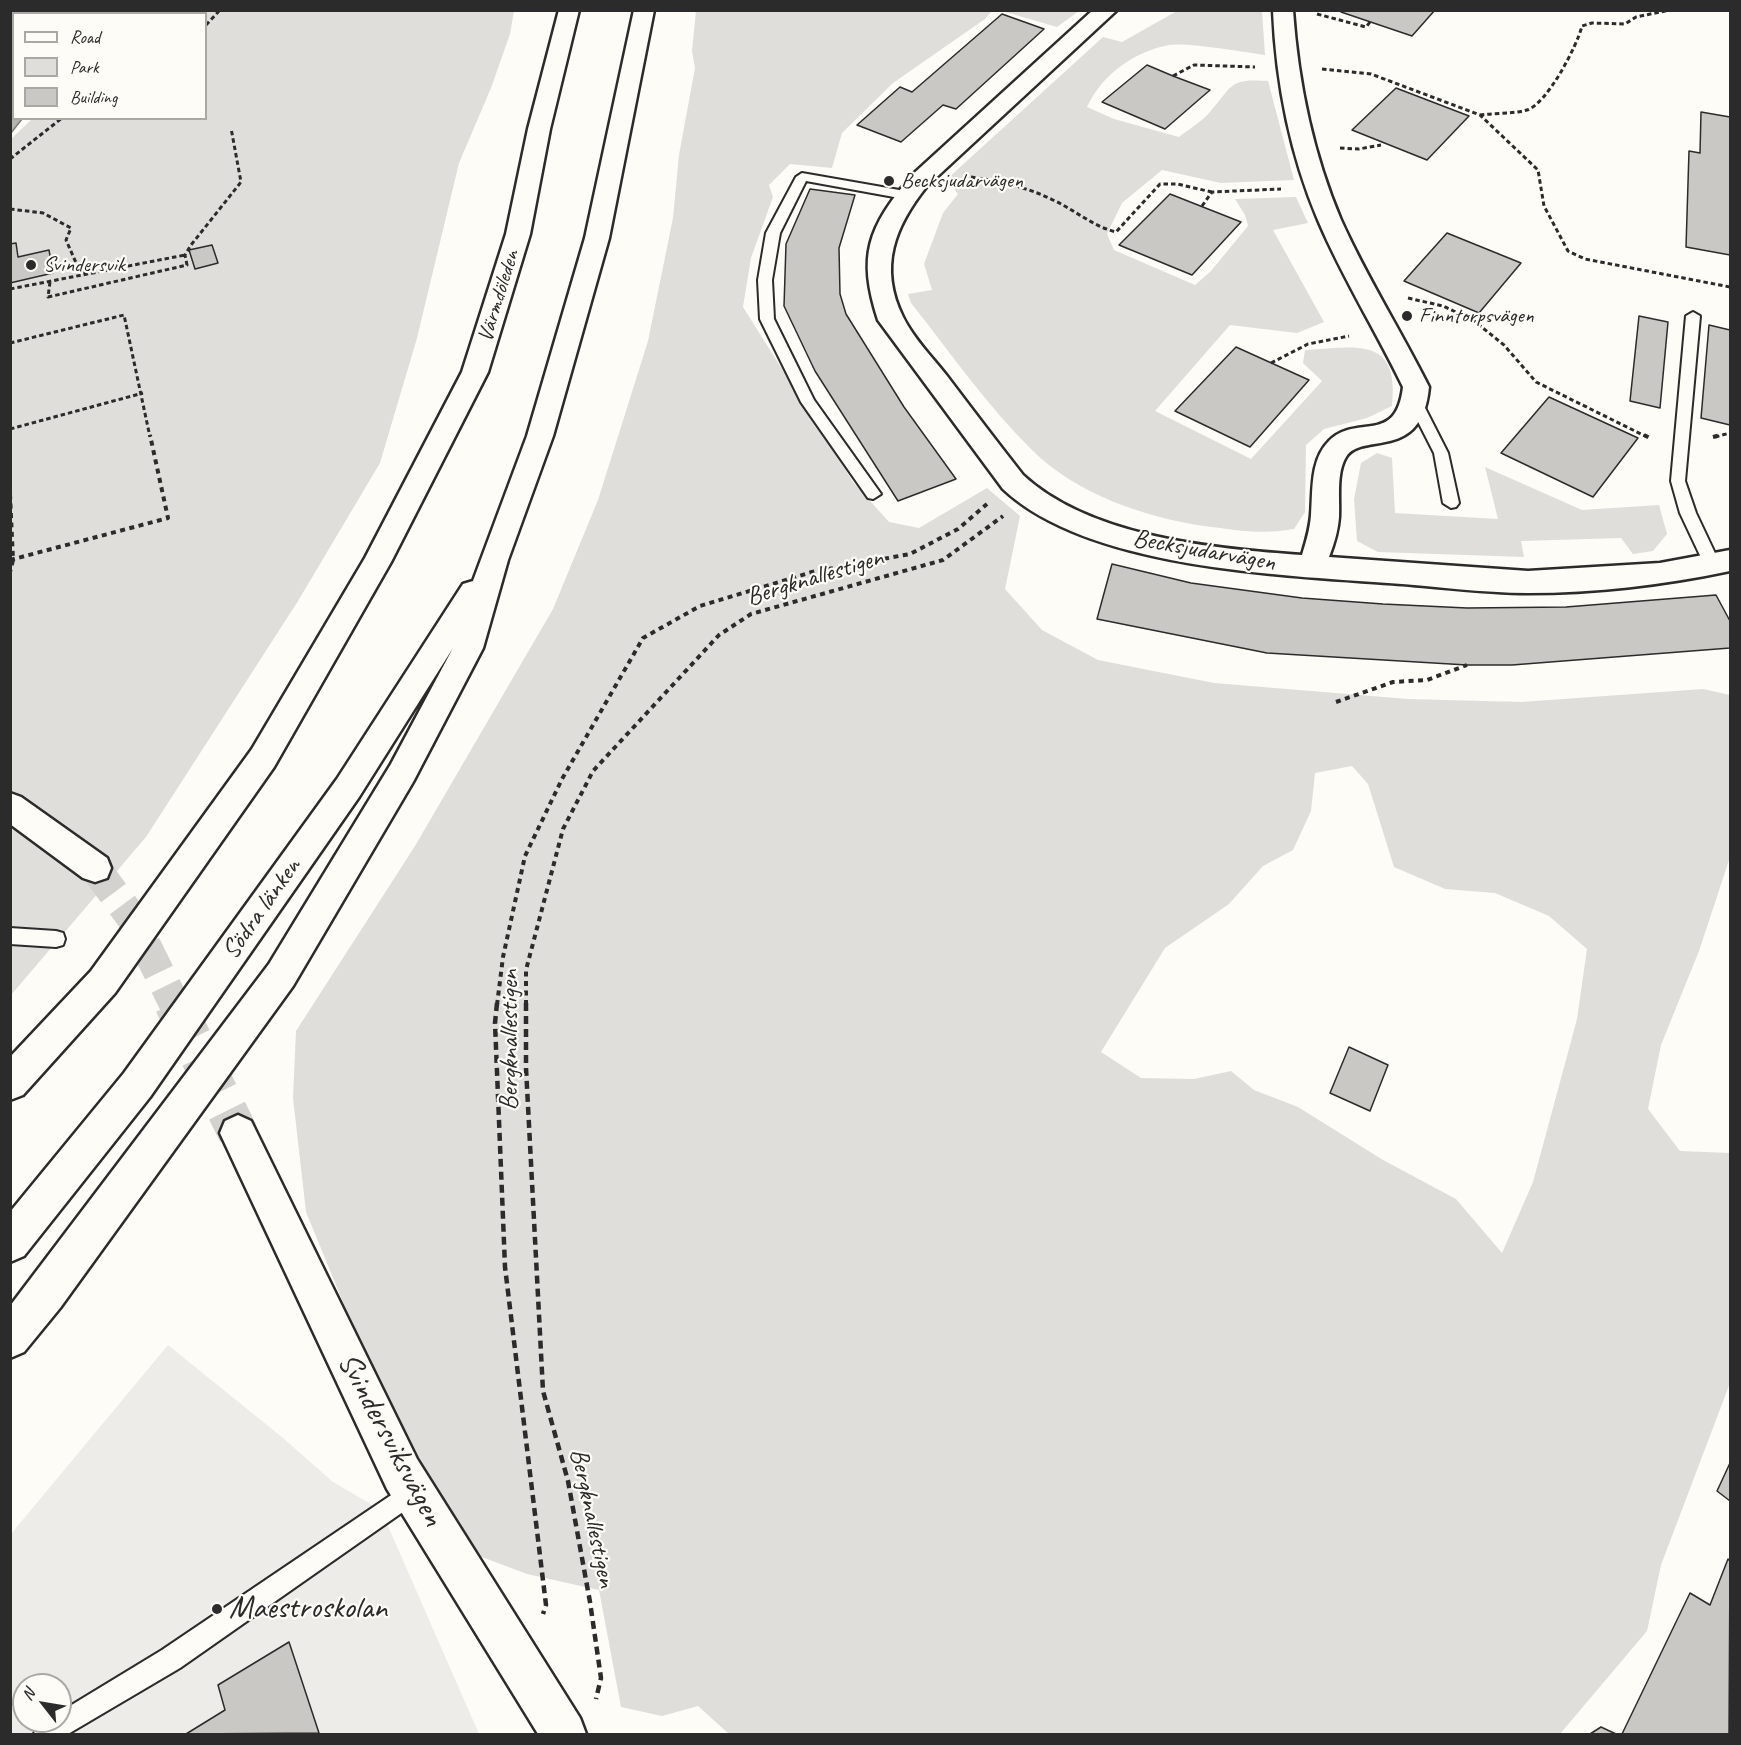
<!DOCTYPE html>
<html>
<head>
<meta charset="utf-8">
<style>
  body { margin:0 }
  #map { position:relative; width:1741px; height:1745px; overflow:hidden; background:#fdfcf7; font-family:Caveat,sans-serif }
  canvas { display:block }
  .frame { position:absolute; inset:0; border:12px solid #2b2b2b; pointer-events:none }
  .legend { position:absolute; left:12px; top:12px; width:195px; height:108px; box-sizing:border-box; background:#fdfcf7; border:2px solid #a9a8a5; margin:0; padding:8px 10px; list-style:none; font-size:18px; color:#2b2b2b }
  .legend li { display:flex; align-items:center; gap:12px; height:30px }
  .legend b { width:30px; border:2px solid #a9a8a5 }
  .north { position:absolute; left:12px; top:1673px; width:60px; height:60px; box-sizing:border-box; background:#fdfcf7; border:2px solid #a9a8a5; border-radius:50%; rotate:301deg; font-size:16px; font-weight:700; line-height:24px; text-align:center; color:#2b2b2b }
  .north::after { content:''; display:block; margin:auto; width:21px; height:27px; background:#2b2b2b; clip-path:polygon(50% 0,100% 100%,50% 72%,0 100%) }
</style>
</head>
<body>
<div id="map">
<canvas width="1741" height="1745"></canvas>
<div class="frame"></div>
<ul class="legend">
<li><b style="height:8px;background:#fdfcf7"></b>Road</li>
<li><b style="height:16px;background:#dfdeda"></b>Park</li>
<li><b style="height:16px;background:#c9c8c4"></b>Building</li>
</ul>
<div class="north">N</div>
</div>
<script>
const ctx = document.querySelector('canvas').getContext('2d');
ctx.lineJoin = 'round';
function fill(path, color) {
  ctx.fillStyle = color;
  ctx.fill(path, 'evenodd');
}
function strokePath(path, color, width, dash) {
  ctx.strokeStyle = color;
  ctx.lineWidth = width;
  ctx.lineCap = dash ? 'butt' : 'round';
  ctx.setLineDash(dash || []);
  ctx.stroke(path);
}
function write(font, color, halo, rows, align = 'center') {
  ctx.font = font + ' Caveat,sans-serif';
  ctx.lineWidth = 4.5;
  ctx.setLineDash([]);
  ctx.textBaseline = 'middle';
  ctx.strokeStyle = halo;
  ctx.fillStyle = color;
  for (const [text, x, y, turn = 0] of rows) {
    ctx.save();
    ctx.translate(x, y);
    ctx.rotate((+turn || 0) * Math.PI / 180);
    ctx.textAlign = isNaN(turn) ? turn : align;
    if (halo) ctx.strokeText(text, 0, 0);
    ctx.fillText(text, 0, 0);
    ctx.restore();
  }
}
fill(new Path2D(`
  M168,1345l115,93 50,44 48,28 98,224h-468v-200zM24,1685h36v36h-36z`), '#edece8');
fill(new Path2D(`
  M184,11h330l-4,23 -19,54 -32,75 -42,175 -37,125 -82,138 -152,236 -135,158v-856l21,-20 174,-1v-104l-23,-1z
  M696,11h296l-7,8 -92,64 -51,50 -10,35 -42,-4 -21,21 4,12 -22,61 -8,49 110,175 36,40 30,6 68,-40 33,28 -15,73 37,41 56,30 116,23 194,16 113,3 182,-13 27,6v162l-31,94 -38,94 -13,64 32,42 50,2v230l-69,182 -14,66 -87,103h-831l-31,-28 -36,10 -41,-9 -22,-117 -72,-16 -61,-23 -94,-178 -66,-161 -13,-114 3,-67 119,-185 138,-237 45,-109 50,-159 25,-123 6,-63 16,-87 -3,-17zM1352,766l16,18 26,83 51,22 50,4 54,23 38,33 -10,70 -44,163 -31,71 -46,-54 -73,-39 -85,-53 -44,-17 -23,-19 -37,8 -53,-1 -40,-26 64,-104 64,-44 34,-38 30,-16 18,-39 4,-38z
  M1002,11l77,-1v1l-22,16z
  M1177,11h85l3,44c-21,-3 -78,-13 -96,-10 -36,7 -67,30 -82,62l27,12 65,18c10,-8 22,-15 30,-24 24,-27 19,-35 59,-32l26,99 -73,3 -59,-13 -40,33 -15,31 7,16 81,35 16,-14 37,-45 -3,-11 -10,-16 61,-2 12,26 -35,7 51,92 -27,11 -67,-8 -75,86 96,48 71,-78 -19,-18 2,-13c52,-3 95,-14 87,56l-25,12 -43,11 -18,16 -1,67 -11,17c-35,6 -56,1 -90,-3 -60,-9 -128,-32 -172,-76 -45,-44 -82,-98 -121,-147l-3,-9 24,-4 -8,-26 19,-51 15,-19 -11,-15 156,-142 19,5z
  M1377,453l15,5 3,55 103,6 -13,-52 97,43 77,-5 8,29 -14,17 -20,3 -12,-16 -100,3 3,16 -146,-5 -21,-11 -3,-42 7,-36z`), '#dfdeda');
const water = new Path2D(`
  M11,10h164v4h-161v104l8,1 -11,14z`);
fill(water, '#b5b4b1');
strokePath(water, '#7e7d7b', 1.5);
const building = new Path2D(`
  M1343,10h92l-23,26 -71,-24z
  M1002,14l42,15 -88,80 -13,-4 -42,37 -44,-17 43,-38 12,5z
  M1147,65l26,11 37,14 -45,39 -63,-27z
  M1396,88l73,28 -42,44 -75,-30z
  M1701,112l29,5v138l-44,-8 3,-96 11,2z
  M810,189l45,6 -16,53 1,46 6,20 58,93 52,72 -58,22 -83,-130 -31,-65 2,-62z
  M1170,194l71,28 -49,53 -73,-30z
  M1447,233l74,30 -42,50 -75,-32z
  M16,243l2,14 31,-7 4,23 -43,10v-39z
  M212,245l6,18 -23,6 -6,-19z
  M1639,316l29,6 -8,86 -30,-7z
  M1709,325l21,5v95l-29,-7z
  M1236,347l73,33 -59,67 -75,-36z
  M1549,397l89,41 -45,59 -92,-44z
  M1112,564l79,19 111,15 81,6 84,4 99,-1 150,-12 14,26v27l-218,17h-45l-200,-12 -170,-34z
  M1349,1047l39,18 -18,46 -40,-18z
  M1730,1463v38l-13,-10z
  M1728,1559l2,2 -1,173h-107l68,-141 20,12z
  M289,1642l30,91 -133,1 39,-24 -7,-25z
  M1601,1727l15,7h-26z`);
fill(building, '#c9c8c4');
strokePath(building, '#2b2b2b', 1.5);
strokePath(new Path2D(`
  M95,868l37,50 43,87`), '#d3d2ce', 31, [31, 15]);
strokePath(new Path2D(`
  M174,1003l64,130`), '#d3d2ce', 40, [40, 20]);
const service = new Path2D(`
  M802,173l103,18 6,4 -6,4 -99,-18 -26,52 -8,47 2,39 40,81 67,94 -8,5 -5,-1 -67,-96 -41,-83 -2,-39 8,-47 30,-56z
  M1693,312l7,4 -15,165 11,32 25,53 -8,6 -8,-6 -25,-53 -9,-32 15,-165z
  M1415,397l7,5 26,51 11,50 -3,4 -5,1 -8,-5 -9,-50 -26,-51z
  M10,928l46,3 7,2 2,6 -2,6 -7,2 -46,-3z
  M412,1481l8,3 3,8 -3,8 -240,168 -112,66h-34c4,-14 12,-13 26,-13v-9l102,-62z`);
const minor = new Path2D(`
  M1093,10h24l-190,176c-32,40 -49,81 -24,131 10,21 30,41 44,59 25,33 50,66 76,99 67,62 191,74 279,80 4,-13 8,-26 9,-40 2,-25 -1,-55 18,-74 28,-28 67,5 74,-54 -27,-56 -61,-110 -85,-167 -28,-66 -42,-138 -45,-210h20c5,72 20,144 48,210 26,58 60,111 88,167 -7,76 -67,44 -83,70 -10,16 -6,42 -7,60 -1,14 -5,27 -10,40l199,14 132,-8 70,-13v21c-66,14 -134,22 -202,22 -46,0 -94,-7 -140,-10 -110,-8 -301,-15 -385,-94l-125,-169c-21,-65 -10,-92 33,-144z
  M10,793l11,4 86,61 4,10 -4,10 -12,4 -12,-4 -73,-54z
  M238,1115l13,6 166,338 163,259 6,16h-48l-151,-245 -167,-356 5,-12z`);
const motorway = new Path2D(`
  M559,10h20l-29,119 -20,105 -42,138 -97,190 -117,205 -159,226 -92,102 -13,5v-43l81,-86 161,-222 113,-191 97,-186 44,-138 22,-105z
  M634,10h20l-45,228 -56,198 -45,124 -25,88 -70,134 -120,204 -233,322 -36,44 -14,6v-52l259,-342 122,-200 62,-116 -94,149 -209,300 -126,159 -14,6v-50l114,-139 213,-294 126,-195 10,-3 54,-145 58,-198z`);
strokePath(service, '#2b2b2b', 4);
strokePath(minor, '#2b2b2b', 5);
strokePath(motorway, '#2b2b2b', 5);
strokePath(new Path2D(`
  M1317,14l49,13 4,-5
  M206,25l14,-15
  M1322,69l49,5 109,41 58,55 6,36 24,45 17,8 145,28
  M1173,76l21,-11 61,2
  M1480,115c15,-2 33,-1 47,-5 20,-6 50,-64 55,-84l10,-3 33,1 11,-7 34,-7
  M1340,148l19,1 22,-4
  M10,159l52,-41
  M971,177c28,4 56,10 82,23 22,10 39,26 63,32l44,-48h17l35,8
  M1202,206l10,-14 69,-3
  M10,209l33,4 28,15 -5,12 11,25 9,9
  M50,282l-2,15 139,-32 -2,-10 6,-10 50,-63 -10,-54
  M10,289l175,-34
  M1408,298l35,8 30,14 31,25 32,37 111,55
  M10,343l114,-28 26,122
  M1271,363l37,-19 41,-8
  M10,429l133,-36
  M1715,437l15,-4`), '#2b2b2b', 3, [4.5, 3]);
strokePath(new Path2D(`
  M1644,435l8,4
  M1713,437l8,-2
  M10,494l3,66 -3,12
  M10,560l158,-42 -18,-83
  M1336,702l57,-20 34,-2 40,-15
  M497,1005l6,-48 22,-101 37,-77 81,-141 57,-32 112,-34 98,-18 48,-25 29,-25
  M526,1005v-35l37,-141 30,-58 126,-136 32,-21 192,-54 60,-44`), '#2b2b2b', 4, [5, 4.5]);
strokePath(new Path2D(`
  M497,1003l-2,20 10,244 41,338 -3,9
  M526,1003v65l17,323 25,90 22,121 11,76 -5,21`), '#2b2b2b', 4.5, [8, 5]);
fill(service, '#fdfcf7');
fill(minor, '#fdfcf7');
fill(motorway, '#fdfcf7');
for (const [x, y, r, color] of [
  [889,181,6,"#2b2b2b"],
  [31,265,6,"#2b2b2b"],
  [1407,316,6,"#2b2b2b"],
  [217,1609,6,"#2b2b2b"]
]) {
  const dot = new Path2D();
  dot.arc(x, y, r, 0, 2 * Math.PI);
  ctx.fillStyle = color;
  ctx.fill(dot);
  strokePath(dot, '#fdfcf7', 2);
}
write('22px', '#2b2b2b', '#fdfcf7', [
  ["Becksjudarvägen",901,181],
  ["Svindersvik",43,265],
  ["Finntorpsvägen",1419,316]
], 'left');
write('22px', '#2b2b2b', '#fdfcf7', [
  ["Värmdöleden",499,296,-73]
]);
write('26px', '#2b2b2b', '#fdfcf7', [
  ["Becksjudarvägen",1204,551,10],
  ["Bergknallestigen",815,578,-17],
  ["Södra länken",262,909,-55],
  ["Bergknallestigen",510,1040,-90],
  ["Bergknallestigen",592,1518,78]
]);
write('32px', '#2b2b2b', '#fdfcf7', [
  ["Svindersviksvägen",390,1440,62]
]);
write('32px', '#2b2b2b', '#fdfcf7', [
  ["Maestroskolan",229,1609]
], 'left');
</script>
</body>
</html>
